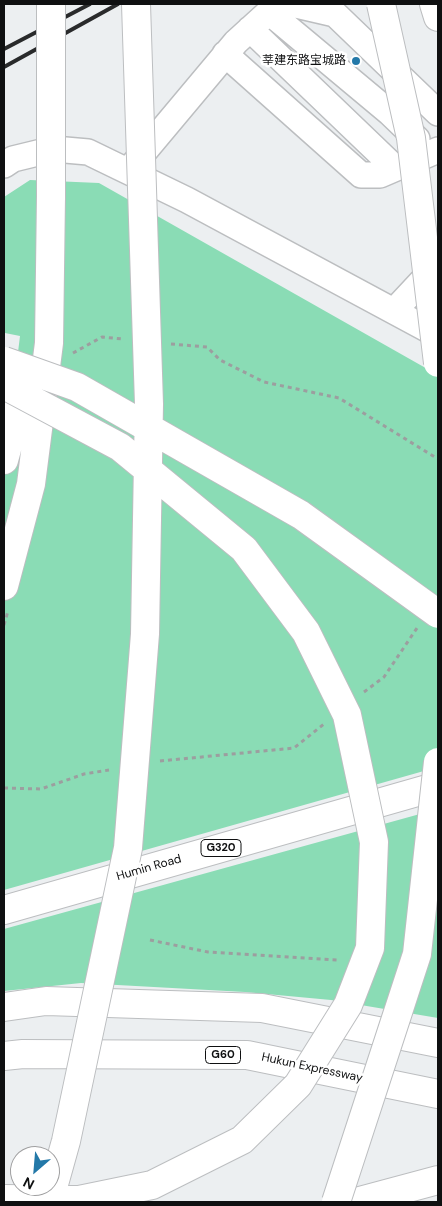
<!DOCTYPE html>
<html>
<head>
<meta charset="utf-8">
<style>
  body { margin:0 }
  #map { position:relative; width:442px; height:1206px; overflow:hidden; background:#eceff1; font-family:"DM Sans",sans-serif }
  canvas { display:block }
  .frame { position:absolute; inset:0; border:5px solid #0f1011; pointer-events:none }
  .north { position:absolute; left:10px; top:1146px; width:50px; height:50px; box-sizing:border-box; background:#fff; border:1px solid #9f9fa0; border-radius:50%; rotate:207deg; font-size:14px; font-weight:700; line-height:20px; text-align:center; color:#0f1011 }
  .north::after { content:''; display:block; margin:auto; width:18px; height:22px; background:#2378a8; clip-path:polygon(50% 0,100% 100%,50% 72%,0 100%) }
</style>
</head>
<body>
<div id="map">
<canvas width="442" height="1206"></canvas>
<div class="frame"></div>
<div class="north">N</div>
</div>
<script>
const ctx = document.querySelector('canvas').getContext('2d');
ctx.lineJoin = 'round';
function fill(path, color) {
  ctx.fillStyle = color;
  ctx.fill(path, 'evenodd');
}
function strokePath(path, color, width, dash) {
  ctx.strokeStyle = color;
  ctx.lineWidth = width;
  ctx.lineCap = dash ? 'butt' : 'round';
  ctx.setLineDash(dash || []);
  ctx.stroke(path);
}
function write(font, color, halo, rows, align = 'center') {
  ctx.font = font + ' "DM Sans","Noto Sans SC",sans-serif';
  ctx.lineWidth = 5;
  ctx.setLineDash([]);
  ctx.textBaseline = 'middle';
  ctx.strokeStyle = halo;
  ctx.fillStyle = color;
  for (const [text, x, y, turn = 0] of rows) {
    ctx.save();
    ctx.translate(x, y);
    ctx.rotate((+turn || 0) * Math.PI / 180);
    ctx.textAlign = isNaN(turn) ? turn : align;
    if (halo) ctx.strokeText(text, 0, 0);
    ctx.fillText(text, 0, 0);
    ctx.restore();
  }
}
fill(new Path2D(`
  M30,180l69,3 339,192v392l-434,123v-460l7,-21 9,-73 -15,-3 -1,6v-142z
  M438,809v209l-107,-18 -86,-8 -164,-9 -77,8v-62z`), '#8adcb5');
const minor = new Path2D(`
  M292,4l43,10 103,99
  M269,12l121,101 27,26
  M250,29l145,139
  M225,54l136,121h19l58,-25
  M4,165l9,-6 41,-10 34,3 99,48 251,135
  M133,165l103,-123 33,-30 19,-8
  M394,311l44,-47`);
const highway = new Path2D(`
  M434,4l4,13
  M4,460l19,-70 3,-19
  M4,586l27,-102 18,-141 2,-147
  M4,910l434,-124
  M4,1007l42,-6 216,7 176,35
  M4,1056l19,-2 224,1 191,39
  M356,1202l82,-22`);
strokePath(minor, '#bcbec0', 28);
strokePath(highway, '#bcbec0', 30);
strokePath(new Path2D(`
  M171,344l36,3 13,13 44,22 75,16 99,61
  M73,353l29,-16 21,2
  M4,625l4,-14
  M364,692l20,-15 33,-49
  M160,761l134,-13 30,-24
  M4,788l37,1 43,-15 25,-4
  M150,940l58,12 130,8`), '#9c9e9f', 3, [4, 4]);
strokePath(minor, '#fff', 25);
strokePath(highway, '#fff', 28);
strokePath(new Path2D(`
  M4,49l86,-45
  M4,67l114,-63`), '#292a2b', 4);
const highwayBridge = new Path2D(`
  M51,4v192
  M381,4l30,134 27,225
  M4,361l73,26 224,128 137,99
  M4,385l116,62 124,102 62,83 41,83 27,127 -4,106 -22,57 -50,80 -56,55 -90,45 -73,15 -75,-1
  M49,1202l17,-61 62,-293 17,-214 4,-230 -13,-400
  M336,1202l81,-248 21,-192`);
strokePath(highwayBridge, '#bcbec0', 30, []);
strokePath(highwayBridge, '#fff', 28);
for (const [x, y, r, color] of [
  [356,61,5,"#2378a8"]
]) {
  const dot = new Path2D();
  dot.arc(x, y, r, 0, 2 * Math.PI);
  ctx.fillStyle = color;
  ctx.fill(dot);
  strokePath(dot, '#fff', 2);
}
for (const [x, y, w] of [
  [221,848,40],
  [223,1055,35]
]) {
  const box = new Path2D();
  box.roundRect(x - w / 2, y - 8.5, w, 17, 4);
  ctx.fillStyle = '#fff';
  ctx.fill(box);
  strokePath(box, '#0f1011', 1);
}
write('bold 11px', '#0f1011', null, [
  ["G320",221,848],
  ["G60",223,1055]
]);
write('12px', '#0f1011', '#fff', [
  ["莘建东路宝城路",346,61]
], 'right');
write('12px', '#0f1011', '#fff', [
  ["Humin Road",149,868,-16],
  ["Hukun Expressway",312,1068,12]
]);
</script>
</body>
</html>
